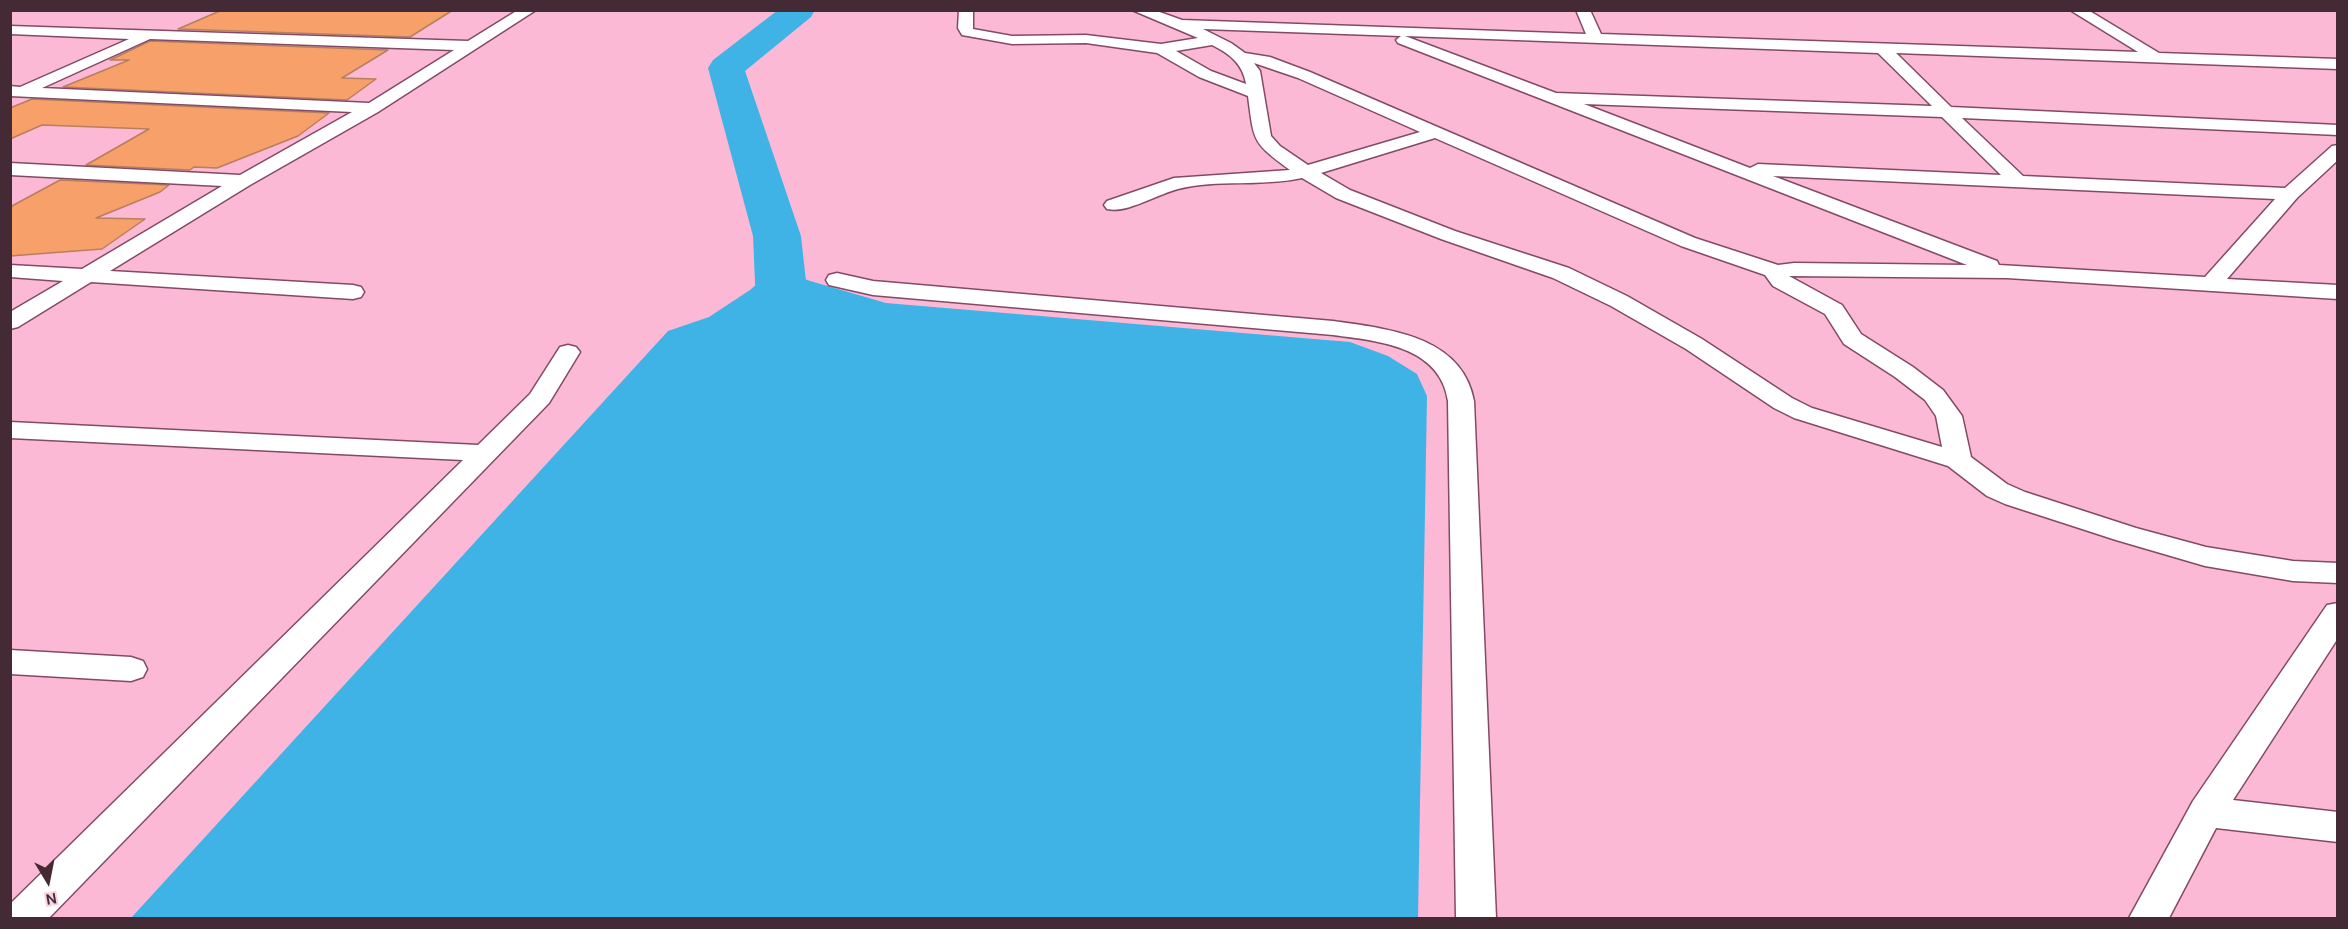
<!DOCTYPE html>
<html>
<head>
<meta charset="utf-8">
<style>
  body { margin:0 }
  #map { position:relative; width:2348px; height:929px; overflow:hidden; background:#fcb9d6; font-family:Karla,sans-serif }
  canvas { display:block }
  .frame { position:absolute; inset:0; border:12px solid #442a35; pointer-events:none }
  .north { position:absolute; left:18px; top:851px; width:60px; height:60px; -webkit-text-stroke:4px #f9d0e0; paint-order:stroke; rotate:170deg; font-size:16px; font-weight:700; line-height:24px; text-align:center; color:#442a35 }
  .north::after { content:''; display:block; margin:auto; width:21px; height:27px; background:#442a35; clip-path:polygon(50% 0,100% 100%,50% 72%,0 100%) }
</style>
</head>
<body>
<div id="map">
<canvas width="2348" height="929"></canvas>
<div class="frame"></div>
<div class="north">N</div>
</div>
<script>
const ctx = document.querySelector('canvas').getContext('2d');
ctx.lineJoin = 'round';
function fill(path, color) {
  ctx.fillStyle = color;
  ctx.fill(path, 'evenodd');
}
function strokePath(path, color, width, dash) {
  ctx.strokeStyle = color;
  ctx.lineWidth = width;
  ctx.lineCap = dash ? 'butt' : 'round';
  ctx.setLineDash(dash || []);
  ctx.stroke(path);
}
fill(new Path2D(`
  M797,271l10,9 79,23 464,39 38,14 29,18 10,22 -9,522h-1287l537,-587 41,-14 41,-27 18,-16z`), '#40b3e6');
fill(new Path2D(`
  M778,10h37l-4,7 -66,54 56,165 10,91 -7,30 -8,12 -20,5 -20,-5 -8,-12 9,-30 -4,-91 -45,-168 5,-8z`), '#40b3e6');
const building = new Path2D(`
  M222,10h231l-43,27 -232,-8z
  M150,41l238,9 -46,28 34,1 -29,21 -284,-13 66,-27h-19z
  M32,99l297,14 -31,23 -81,32 -23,-1 -4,3 -104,-5 63,-36 -107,-4 -32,14v-31z
  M60,180l109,5 -9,7 -64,26 49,1 -43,30 -92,7v-49z`);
fill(building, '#f7a06a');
strokePath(building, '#b77f5d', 1.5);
const street = new Path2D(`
  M518,10h18l-158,102 -128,73 -140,86 243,14 8,2 3,5 -3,5 -8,2 -262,-17 -73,45 -8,2v-17l53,-31 -53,-4v-12l72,4 140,-83 -212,-11v-12l230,12 112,-63 -342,-16v-10l10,1 109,-48 -119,-5v-8l458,15zM150,39l304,11 -85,53 -327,-15z
  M959,10h14v19l39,7 74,-1 75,9 37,-6 -66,-28h22l28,10 404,14 -10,-24h14l11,24 537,18 -68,-42h18l71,43 179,6v10l-442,-16 55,54 387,18v10l-376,-17 61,58 262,12 47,-42 6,-1v15l-41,38 -70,81 111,6v14l-331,-21 -218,-2 53,29 19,29 52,33 30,23 19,26 9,41 36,27 18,8 111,36 70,19 87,14 45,2v20l-45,-2 -88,-15 -89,-26 -111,-36 -18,-8 -39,-30 -154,-48 -20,-10 -88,-59 -75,-43 -58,-28 -112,-39 -105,-41 -34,-20c-41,9 -84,1 -124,11 -20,5 -52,25 -71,20l-3,-4 3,-4 67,-23 116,-8c-38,-28 -36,-28 -42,-74l-49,-19 -42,-24 -71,-10 -74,1 -50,-9 -4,-7zM1203,29l198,7 -5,4 2,3 569,222 -173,-2 -16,2 -83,-27 -385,-166 -40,-15 -25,-4 -14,-10zM1405,36l473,17 54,53 -376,-13zM1212,45c18,9 31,19 34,39l-35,-13 -35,-20zM1254,63l44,15 122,54 -112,33 -28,-19 -9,-10 -11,-65zM1584,104l358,13 59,58 -243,-11 -8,4zM1435,138l246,108 84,29 8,11 52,28 19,30 51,33 30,23 11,16 6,31 -130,-39 -20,-10 -90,-59 -75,-43 -58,-28 -114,-37 -105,-41 -29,-17zM1773,176l502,23 -70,78 -206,-12 -2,-4z
  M837,273l36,8 460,40c54,8 129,14 141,80l22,517h-40l-8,-517c-8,-55 -70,-60 -115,-66l-460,-40 -44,-10 -3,-5 3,-5z
  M568,345l8,2 4,5 -31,51 -500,515h-39v-14l453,-444 -453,-22v-16l468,23 52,-51 30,-47z
  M2338,603v35l-105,162 105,12v30l-122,-14 -47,90h-40l64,-117 134,-196z
  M10,650l121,7 12,4 4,8 -4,8 -12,4 -121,-7z`);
strokePath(street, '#834a64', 3);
fill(street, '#fff');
</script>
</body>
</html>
